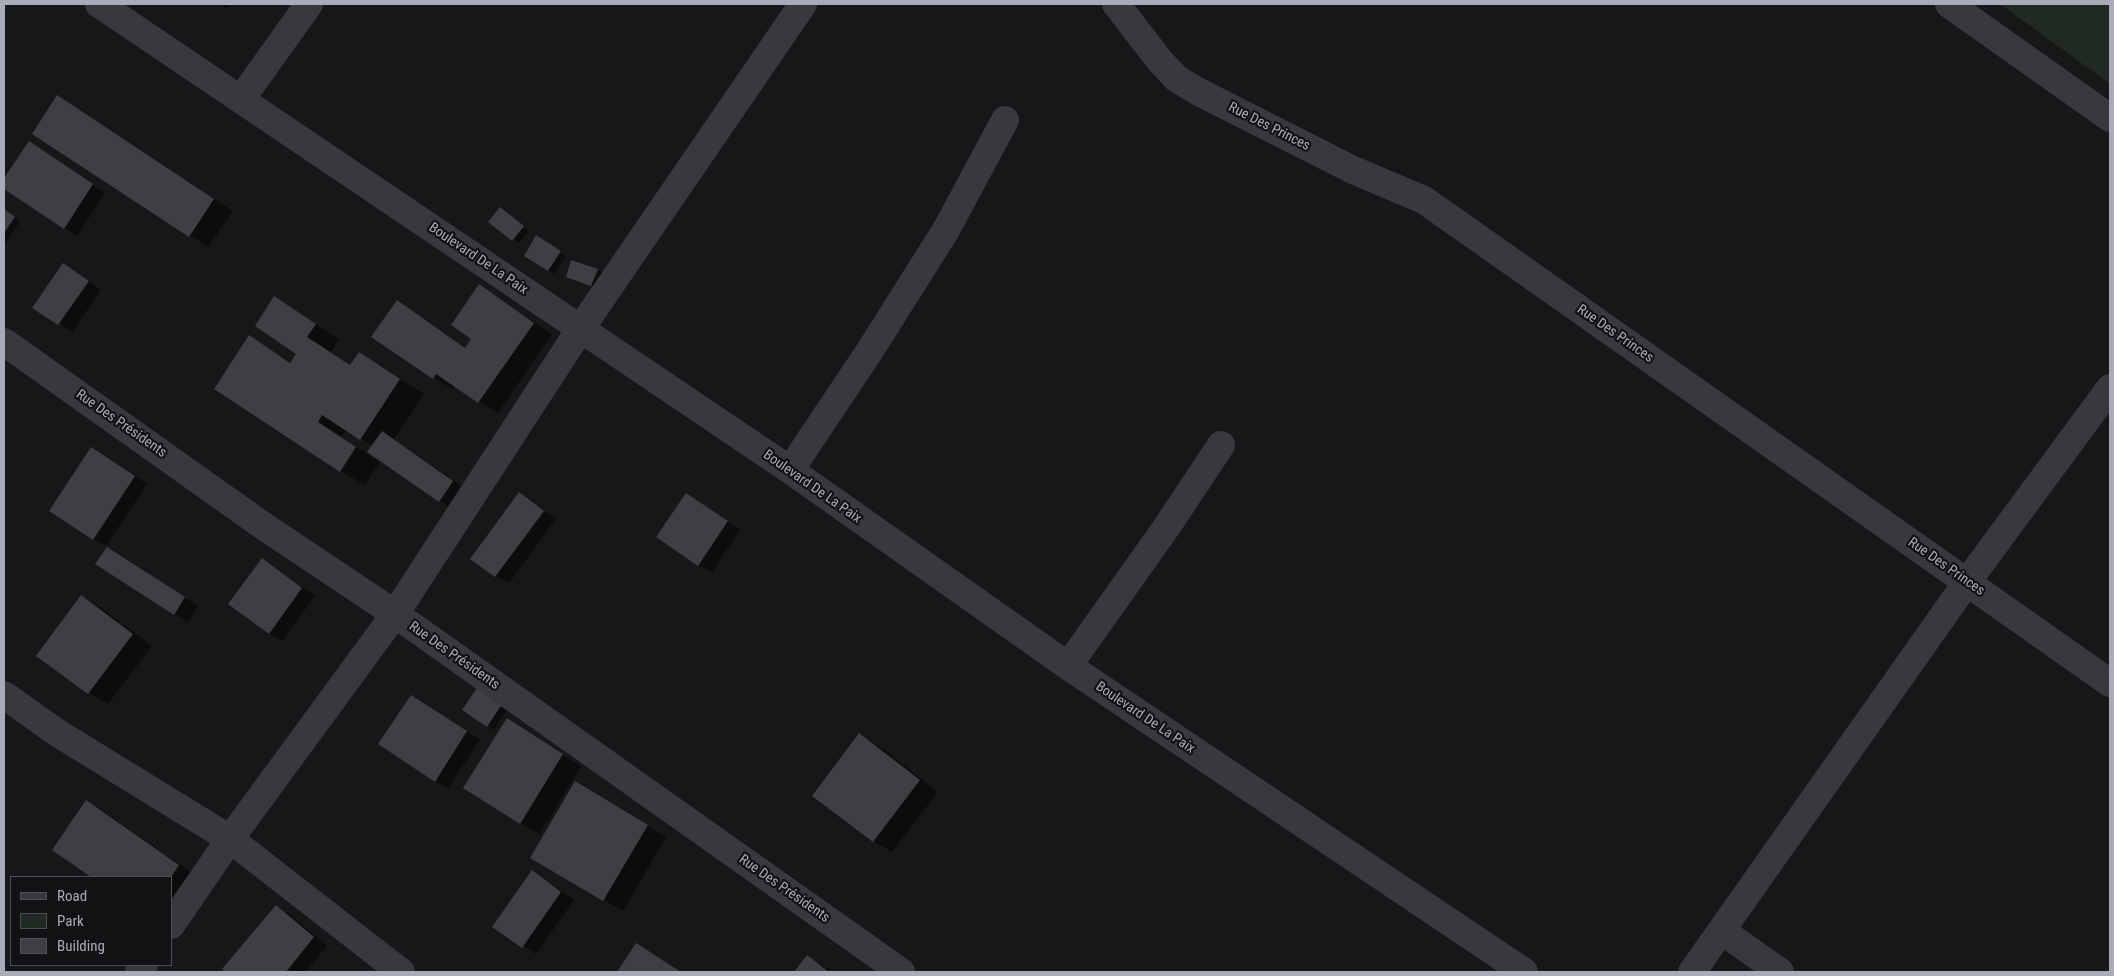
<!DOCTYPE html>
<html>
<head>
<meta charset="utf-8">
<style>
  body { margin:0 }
  #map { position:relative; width:2114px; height:976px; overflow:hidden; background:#171719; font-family:"Roboto Condensed",sans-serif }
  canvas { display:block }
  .frame { position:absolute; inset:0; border:5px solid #a9abb9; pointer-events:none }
  .legend { position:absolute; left:10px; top:876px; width:162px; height:90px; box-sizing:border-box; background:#121214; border:1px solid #4e4f56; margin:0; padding:6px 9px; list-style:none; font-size:15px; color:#a9abb9 }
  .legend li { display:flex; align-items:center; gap:10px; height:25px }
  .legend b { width:25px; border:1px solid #4e4f56 }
</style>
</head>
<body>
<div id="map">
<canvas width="2114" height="976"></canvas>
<div class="frame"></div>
<ul class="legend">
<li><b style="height:6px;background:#38383e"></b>Road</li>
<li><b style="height:14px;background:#212923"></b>Park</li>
<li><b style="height:14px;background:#3e3f43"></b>Building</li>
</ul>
</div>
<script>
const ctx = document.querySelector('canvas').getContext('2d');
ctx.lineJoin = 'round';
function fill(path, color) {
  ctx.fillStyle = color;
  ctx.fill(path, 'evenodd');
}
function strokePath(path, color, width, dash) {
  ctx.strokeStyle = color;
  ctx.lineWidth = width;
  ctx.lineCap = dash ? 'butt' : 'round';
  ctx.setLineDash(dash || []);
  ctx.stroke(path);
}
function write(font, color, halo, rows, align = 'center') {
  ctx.font = font + ' "Roboto Condensed",sans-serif';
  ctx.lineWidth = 4.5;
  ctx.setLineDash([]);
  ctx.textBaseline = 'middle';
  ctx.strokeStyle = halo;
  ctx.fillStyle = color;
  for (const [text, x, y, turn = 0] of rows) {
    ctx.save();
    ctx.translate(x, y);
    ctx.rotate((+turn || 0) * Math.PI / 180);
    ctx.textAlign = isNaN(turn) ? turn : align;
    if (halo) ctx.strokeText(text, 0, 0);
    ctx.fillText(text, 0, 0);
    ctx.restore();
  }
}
fill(new Path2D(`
  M2000,4h110v80z`), '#212923');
fill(new Path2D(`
  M219,4h12l-4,5z
  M58,97l175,114 -25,36 -174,-114z
  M29,143l76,50 -28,43 -73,-49v-6z
  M4,210l16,11 -16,25z
  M506,212l23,19 -10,12 -6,-3z
  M543,241l23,15 -12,18 -6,-4z
  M597,270l6,3 -5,15 -31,-12z
  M76,272l25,18 -29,42 -38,-25z
  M479,286l73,48 -54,79 -43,-27 -2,3 -19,-11 -61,-41 24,-35 69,46 7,-9z
  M275,298l64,41 -8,13 20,14 8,-12 65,40 -30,45 72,50 -14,19 -13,-7 -66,-55 -26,-17 -6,8 39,25 -15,23 -25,-14 -91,-134 43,26 6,-10z
  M104,456l43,28 -41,62 -13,-7z
  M519,494l37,25 -47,64 -13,-7z
  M687,494l53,36 -28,42 -13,-7z
  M120,556l78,50 -10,16 -91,-58z
  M262,560l53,36 -33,45 -13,-8z
  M82,597l19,11 51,38 -44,58 -19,-11 -51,-38z
  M479,686l30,20 -15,24 -30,-20z
  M424,704l56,36 -32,48 -13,-7z
  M525,732l56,34 -41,68 -20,-11z
  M860,735l19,11 59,46 -46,60 -19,-11z
  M595,794l71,43 -43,74 -91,-54z
  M87,802l19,11 92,64 -27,39v-39h-78l-39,-27z
  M532,872l42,28 -38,54 -42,-28z
  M276,906l13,8 38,32 -22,26h-78l-3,-3z
  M636,945l20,11 25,16h-62z
  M808,957l19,11 5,4h-36z`), '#0007');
fill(new Path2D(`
  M57,95l157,104 -25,38 -157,-103z
  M29,141l64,43 -29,45 -60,-40v-11z
  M500,207l24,19 -12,15 -24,-19z
  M4,209l11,8 -11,16z
  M536,235l25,16 -13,20 -24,-15z
  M571,260l27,9 -7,17 -25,-9z
  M63,263l26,18 -31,44 -26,-17z
  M479,284l55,39 -56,80 -42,-29 -3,5 -62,-42 26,-37 68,48 6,-9 -20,-14z
  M274,296l42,28 -9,13 43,28 9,-13 41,27 -40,61 -38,-25 -4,7 38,25 -16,25 -126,-83 35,-54 41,28 6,-9 -41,-28z
  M382,431l71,50 -14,21 -72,-50z
  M91,447l44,29 -42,64 -44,-29z
  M519,492l25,19 -49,66 -25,-18z
  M686,493l42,28 -30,45 -42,-29z
  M107,547l78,50 -11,18 -79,-51z
  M262,558l40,30 -33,46 -41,-30z
  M81,595l52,39 -45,60 -52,-38z
  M479,685l25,16 -17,26 -25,-17z
  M411,695l56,36 -32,51 -57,-38z
  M507,718l56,36 -43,70 -57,-36z
  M859,733l61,47 -47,62 -61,-46z
  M575,781l73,44 -45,76 -73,-43z
  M86,800l93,65 -8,12h-80l-39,-27z
  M532,870l29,22 -39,56 -30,-21z
  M276,905l38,32 -28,35h-60l-4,-3z
  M636,943l45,29h-64z
  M807,955l22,17h-35z`), '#3e3f43');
strokePath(new Path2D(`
  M99,4l691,466 278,196 456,306
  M1116,4l44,57 17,18 22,13 154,78 71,30 686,483
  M1949,4l161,114
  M241,99l68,-95
  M4,342l258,183 133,89 506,358
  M790,470l79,-118 77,-122 59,-110
  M1068,666l100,-141 53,-80
  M4,695l52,37 174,107 171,133
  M171,925l59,-86 165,-225 186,-286 222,-324
  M1722,931l58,41
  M139,972l5,-7
  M1692,972l275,-390 143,-194`), '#38383e', 28);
write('14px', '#a9abb9', '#121214', [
  ["Rue Des Princes",1269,127,27],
  ["Boulevard De La Paix",478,259,34],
  ["Rue Des Princes",1615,334,35],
  ["Rue Des Présidents",121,424,35],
  ["Boulevard De La Paix",812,487,35],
  ["Rue Des Princes",1946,567,35],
  ["Rue Des Présidents",454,656,35],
  ["Boulevard De La Paix",1145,718,34],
  ["Rue Des Présidents",784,889,35]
]);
</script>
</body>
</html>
